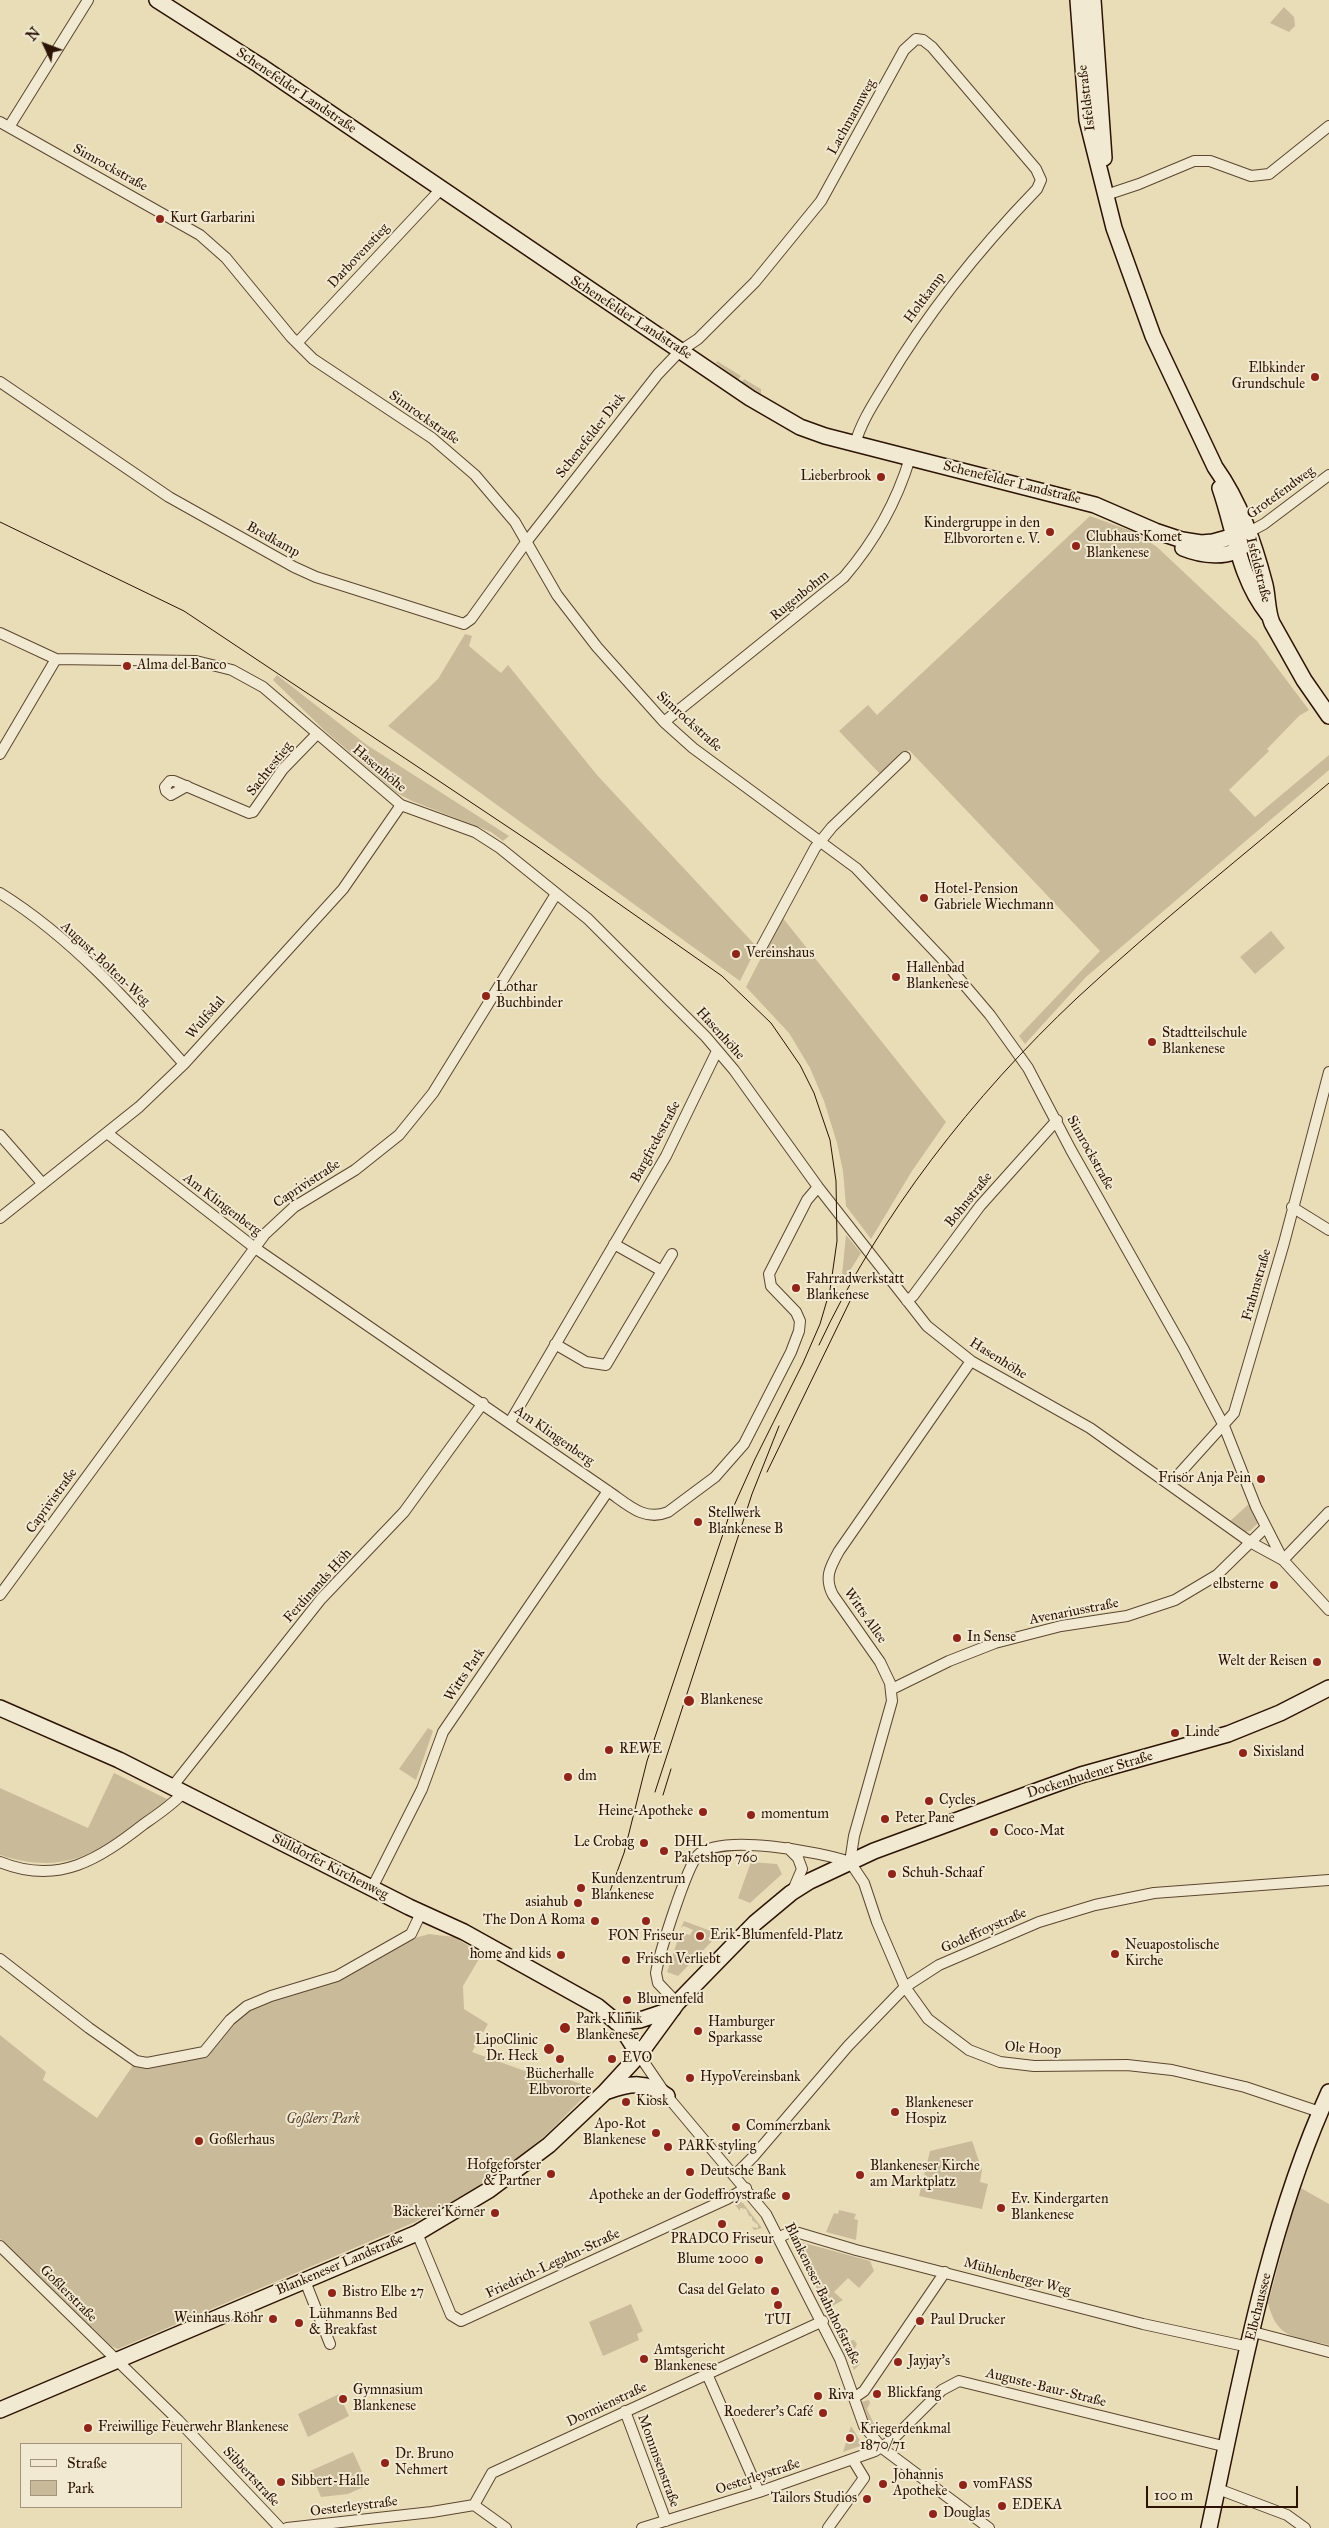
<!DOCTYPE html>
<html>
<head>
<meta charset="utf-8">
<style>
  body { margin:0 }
  #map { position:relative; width:1329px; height:2528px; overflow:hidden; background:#e9ddb8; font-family:"IM FELL Great Primer",serif }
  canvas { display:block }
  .legend { position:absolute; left:20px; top:2443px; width:162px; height:65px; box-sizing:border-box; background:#f1e9d1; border:1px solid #a2937f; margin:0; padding:6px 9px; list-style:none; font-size:15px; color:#2c1303 }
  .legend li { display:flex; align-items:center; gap:10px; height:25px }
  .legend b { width:25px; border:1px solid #a2937f }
  .north { position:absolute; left:20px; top:20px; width:50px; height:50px; -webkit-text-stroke:4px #f1e9d1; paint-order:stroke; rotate:313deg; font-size:14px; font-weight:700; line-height:20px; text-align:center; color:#2c1303 }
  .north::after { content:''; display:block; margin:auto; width:18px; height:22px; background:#2c1303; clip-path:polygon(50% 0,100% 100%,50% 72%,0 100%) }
  .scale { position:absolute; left:1146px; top:2486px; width:152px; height:22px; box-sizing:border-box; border:2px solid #2c1303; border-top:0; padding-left:6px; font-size:15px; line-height:18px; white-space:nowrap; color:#2c1303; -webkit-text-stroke:4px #f1e9d1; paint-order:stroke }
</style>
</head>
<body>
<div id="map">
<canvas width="1329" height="2528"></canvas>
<ul class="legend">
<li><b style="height:6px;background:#f1e9d1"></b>Straße</li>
<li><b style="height:14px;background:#c9bb99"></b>Park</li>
</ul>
<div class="north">N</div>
<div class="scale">100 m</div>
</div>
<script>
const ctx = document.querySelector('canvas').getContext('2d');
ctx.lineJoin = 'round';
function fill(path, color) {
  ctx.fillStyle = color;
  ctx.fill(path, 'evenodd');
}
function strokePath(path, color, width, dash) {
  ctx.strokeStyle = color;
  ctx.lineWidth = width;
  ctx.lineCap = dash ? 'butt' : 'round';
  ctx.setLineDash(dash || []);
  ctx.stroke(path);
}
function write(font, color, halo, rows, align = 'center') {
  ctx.font = font + ' "IM FELL Great Primer",serif';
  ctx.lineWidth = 4;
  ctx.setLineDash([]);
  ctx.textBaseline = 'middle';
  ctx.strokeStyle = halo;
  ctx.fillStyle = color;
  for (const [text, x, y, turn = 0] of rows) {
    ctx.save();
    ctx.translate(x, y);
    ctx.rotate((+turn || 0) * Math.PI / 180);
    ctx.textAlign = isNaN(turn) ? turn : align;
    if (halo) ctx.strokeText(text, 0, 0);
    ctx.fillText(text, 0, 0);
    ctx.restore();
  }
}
fill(new Path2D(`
  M1284,7l10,10 1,9 -6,6 -19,-9z
  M717,361l24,15 -3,4 -22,-17z
  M744,379l17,10v8l-20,-14z
  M1090,516l44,16 23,15 100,94 52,69 -10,6 -32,33 2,2 -40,39 26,27 74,-62v15l-243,207 -61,67 -6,-8 81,-85 -191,-201 -28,25 -42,-44 29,-26 9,10z
  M465,634l7,2 -3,10 32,27 7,-8 89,110 160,172 -17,34 -352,-255 50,-47z
  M277,675l90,70 142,91 -6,5 -12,-9 -79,-31 -15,-8 -73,-63 -51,-50z
  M782,917l164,205 -34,49 -41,68 -25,-33 -3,-35 -6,-28 -13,-42 -14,-33 -21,-35 -43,-46z
  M1271,931l14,17 -30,26 -15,-17z
  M846,1235l15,18 -20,32z
  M1250,1503l9,19 -9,9 -5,1 -15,-11z
  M428,1728l5,3 -17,49 -17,-11z
  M114,1773l55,27c-58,42 -93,80 -169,55v-67l88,40z
  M751,1862l26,2 5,10 -32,29 -12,-5z
  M684,1921l35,13 -41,42 -11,-4 13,-39 10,2 3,-5 -9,-4 -3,2z
  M429,1934l25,3 28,17 -19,32 1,23 24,15 -16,28 53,19 42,8 26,9 -47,47 -56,45 -75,42 -297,127 -7,-3 -111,-107v-204l46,37 -3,8 54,38 39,-57 68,-9 43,-41 26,-12 62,-18 76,-42z
  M972,2141l10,29 -2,12 8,2 -6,25 -63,-13 11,-45z
  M1299,2187l30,17v141c-33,-8 -52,-5 -61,-42z
  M740,2202l3,1 19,25 -8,2 -2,-3 6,1v-3l-6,-5v-3l-3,-1 -3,-7 -6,-1v3l-5,-6z
  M839,2210l17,4 -2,5 4,1 -2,20 -30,-8 8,-19 4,1z
  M797,2241l73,20 4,10 -15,17 -11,-10 -14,14 9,8 -16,9 -33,-64z
  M631,2304l12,27 -6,3 2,6 -36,16 -14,-34z
  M841,2324l9,17 4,-1 3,4 -3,6 6,14 -6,6 -19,-45z
  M339,2394l10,22 -41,21 -10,-23z
  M869,2400l1,3 -3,6 8,17 4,-1 4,3 -1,5 -3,2 -6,-5 -12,-28z
  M851,2426l12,19 -20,7z
  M353,2452l15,33 -20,9 -27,3 -11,-26z`), '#c9bb99');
const street = new Path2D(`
  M0,122l200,113 26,23 65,79 22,22 119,79 43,37 40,47 42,73 40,52 67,75 29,26 163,120 89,94 45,53 38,53 43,82 113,200 40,76 32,81 27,53
  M9,127l79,-127
  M1106,195l33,-11 55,-23h16l41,15 18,-2 60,-48
  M297,343l144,-154
  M0,382l169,115 125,70 22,10 148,47 7,-5 56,-78 131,-167 22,-23 18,-12 57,-57 66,-81 83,-151 12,-11 7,1 9,7 104,122 5,11 -4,9c-58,60 -109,123 -151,194 -12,20 -25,39 -31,61
  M1249,532l15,-8 65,-49
  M0,633l56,26 140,2 36,9 31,17 138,118 74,27 25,16 88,71 118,118 28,33 84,117 109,139 44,35 119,67 160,114 33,18 46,50
  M664,722l180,-145c31,-36 52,-73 66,-119
  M0,754l56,-95
  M187,786l-16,9 -5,-4 -1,-4 5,-6h4l75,32 4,-1 30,-43 34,-35
  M0,893c71,44 129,109 184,171
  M761,948l54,-100 17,-21 73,-70
  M107,1133l148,115 353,243c19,13 36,31 60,21l47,-35 29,-33 47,-92 8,-21 1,-10 -4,-9 -25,-26 -2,-12 38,-74 11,-13
  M0,1135l42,48
  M1292,1207l37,23
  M0,1218l139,-111 45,-43 159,-175 58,-84
  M614,1244l48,27
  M907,1301l6,-5 67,-90 77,-86
  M555,1344l31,18 20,3 66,-111
  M510,1422l156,-266 51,-105
  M1170,1484l64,-71 50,-170 45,-171
  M1283,1560l46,-48
  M0,1595l265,-361 29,-27 61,-37 44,-35 34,-42 123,-199
  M892,1689l57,-28 46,-18 66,-17 66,-10 48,-16 42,-25 49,-48
  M172,1787l149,-188 83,-87 79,-109
  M788,1848l10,10 4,11 -9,21
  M0,1862c59,24 99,-3 144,-38 13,-9 28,-19 39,-31
  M850,1862l14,21 13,39 28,65 23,32 41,31 31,12 34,4 93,-1 45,5 73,17 75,25
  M850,1862l4,-26 38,-135 -2,-18 -10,-21 -47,-67c-9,-17 -3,-28 6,-44l132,-190
  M372,1888l50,-99 21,-57 165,-241
  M0,1959l89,69 47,33 11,2 57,-11 26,-32 17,-14 24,-10 66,-20 74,-42 10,-21
  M677,2003l-19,-20 -2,-10c3,-19 31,-107 42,-118 23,-22 123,-3 152,7
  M639,2055l28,41 99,118 74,145 24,67 18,22 107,80
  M735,2175l18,-18 95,-111 57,-59 34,-22 100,-43 56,-17 59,-12 175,-13
  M417,2233l34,82 10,6 266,-122 19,-11
  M780,2237l10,-5 9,1 57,17 287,74 106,23
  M0,2246l178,174 102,108
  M305,2281l25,63
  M1253,2332l76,20
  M707,2374l52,118
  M854,2398l10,-7 81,-119
  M625,2411l41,110
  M1218,2489l69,26 18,13
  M474,2505l18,-32 331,-152
  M287,2528l145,-16 42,-7 32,23
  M642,2528l117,-36 116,-41 17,-11 50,-50 17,-9 268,66
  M828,2528l36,-50 -11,-18`);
const secondary = new Path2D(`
  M157,0l102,65 491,333 50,29 25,9 270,69 60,26 27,9 19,3 12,-1 36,-10
  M1078,0l9,120 27,108 39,108 62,131c25,35 39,76 50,118 3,13 2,26 7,38l32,57 25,36
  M1093,0l11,158
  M1220,488c15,43 19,90 48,126
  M1183,548c17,7 47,12 61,-3
  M0,1708l119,52 290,147 55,25 133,74 23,19 19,30
  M616,2022l24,-2 33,-11
  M608,2091c22,-8 39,-10 59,5
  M0,2410l417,-177 72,-43 60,-45 55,-52 35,-38 38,-52 78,-80 36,-30 19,-12 64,-30 168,-62 39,-14 147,-41 52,-21 49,-25
  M1209,2528c31,-145 58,-300 120,-436`);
strokePath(street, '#5b4630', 12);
strokePath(secondary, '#2c1303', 18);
strokePath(street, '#f1e9d1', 10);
strokePath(secondary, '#f1e9d1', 15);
strokePath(new Path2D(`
  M0,522l184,89 351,234 187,131 49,47 29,42 14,28 16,47 6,41 1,60 -7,49 -10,34 -17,39 -48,96 -27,60 -81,242 -23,92 -15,41
  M819,1345c61,-131 154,-249 258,-347 81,-75 168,-144 252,-215
  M767,1472l84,-173
  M655,1792l97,-298 27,-68
  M663,1795l8,-26`), '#2c1303', 1);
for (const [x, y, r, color] of [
  [160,219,5,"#8f2418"],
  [1315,377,5,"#8f2418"],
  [881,477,5,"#8f2418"],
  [1050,532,5,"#8f2418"],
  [1076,546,5,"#8f2418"],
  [127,666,5,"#8f2418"],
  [924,898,5,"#8f2418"],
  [736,954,5,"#8f2418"],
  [896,977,5,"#8f2418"],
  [486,996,5,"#8f2418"],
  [1152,1042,5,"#8f2418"],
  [796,1288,5,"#8f2418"],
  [1261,1479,5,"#8f2418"],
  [698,1522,5,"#8f2418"],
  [1274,1585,5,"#8f2418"],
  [957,1638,5,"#8f2418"],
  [1317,1662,5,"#8f2418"],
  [689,1701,6,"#8f2418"],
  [1175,1733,5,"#8f2418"],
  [609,1750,5,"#8f2418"],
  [1243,1753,5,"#8f2418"],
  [568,1777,5,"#8f2418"],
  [929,1801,5,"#8f2418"],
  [703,1812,5,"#8f2418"],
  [751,1815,5,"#8f2418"],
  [885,1819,5,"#8f2418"],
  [994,1832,5,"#8f2418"],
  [644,1843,5,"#8f2418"],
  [664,1851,5,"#8f2418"],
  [892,1874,5,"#8f2418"],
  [581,1888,5,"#8f2418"],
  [578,1903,5,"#8f2418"],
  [595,1921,5,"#8f2418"],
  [646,1921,5,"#8f2418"],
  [700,1936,5,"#8f2418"],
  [1115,1954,5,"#8f2418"],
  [561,1955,5,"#8f2418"],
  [626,1960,5,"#8f2418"],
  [627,2000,5,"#8f2418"],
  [565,2028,6,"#8f2418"],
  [698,2031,5,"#8f2418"],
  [549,2049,6,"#8f2418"],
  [560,2059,5,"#8f2418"],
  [612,2059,5,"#8f2418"],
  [690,2078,5,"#8f2418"],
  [626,2102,5,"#8f2418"],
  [895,2112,5,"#8f2418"],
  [736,2127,5,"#8f2418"],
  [656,2133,5,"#8f2418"],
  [199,2141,5,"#8f2418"],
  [668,2147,5,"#8f2418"],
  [690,2172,5,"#8f2418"],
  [551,2174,5,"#8f2418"],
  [860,2175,5,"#8f2418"],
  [786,2196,5,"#8f2418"],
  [1001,2208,5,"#8f2418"],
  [495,2213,5,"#8f2418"],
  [722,2224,5,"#8f2418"],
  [759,2260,5,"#8f2418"],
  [775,2291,5,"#8f2418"],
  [332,2293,5,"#8f2418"],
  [778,2305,5,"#8f2418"],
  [273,2319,5,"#8f2418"],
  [920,2321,5,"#8f2418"],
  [299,2323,5,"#8f2418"],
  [644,2359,5,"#8f2418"],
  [898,2362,5,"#8f2418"],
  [877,2394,5,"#8f2418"],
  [818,2396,5,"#8f2418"],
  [343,2399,5,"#8f2418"],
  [823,2413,5,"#8f2418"],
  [88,2428,5,"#8f2418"],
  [850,2438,5,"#8f2418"],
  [385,2463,5,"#8f2418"],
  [281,2482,5,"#8f2418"],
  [883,2484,5,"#8f2418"],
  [963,2485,5,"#8f2418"],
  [867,2499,5,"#8f2418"],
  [1002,2506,5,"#8f2418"],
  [933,2514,5,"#8f2418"]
]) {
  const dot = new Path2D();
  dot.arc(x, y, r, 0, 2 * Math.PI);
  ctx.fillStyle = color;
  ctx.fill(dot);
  strokePath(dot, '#f1e9d1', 2);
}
write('14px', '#2c1303', '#f1e9d1', [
  ["Schenefelder Landstraße",296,91,34],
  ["Isfeldstraße",1087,98,-97],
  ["Lachmannweg",852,117,-61],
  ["Simrockstraße",110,168,29],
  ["Darbovenstieg",359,256,-47],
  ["Holtkamp",925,298,-54],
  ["Schenefelder Landstraße",631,318,33],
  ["Simrockstraße",424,418,35],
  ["Schenefelder Diek",591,436,-52],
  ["Schenefelder Landstraße",1012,483,14],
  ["Grotefendweg",1281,493,-36],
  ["Bredkamp",273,540,29],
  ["Isfeldstraße",1258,570,76],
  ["Rugenbohm",800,596,-39],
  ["Simrockstraße",689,722,42],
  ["Sachtestieg",270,769,-52],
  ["Hasenhöhe",379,769,40],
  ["August-Bolten-Weg",105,964,43],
  ["Wulfsdal",206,1018,-49],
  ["Hasenhöhe",720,1034,48],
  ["Bargfredestraße",656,1142,-62],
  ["Simrockstraße",1090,1153,61],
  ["Caprivistraße",307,1184,-33],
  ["Bohnstraße",969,1200,-51],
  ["Am Klingenberg",222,1205,37],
  ["Frahmstraße",1257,1285,-74],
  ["Hasenhöhe",998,1359,32],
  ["Am Klingenberg",554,1436,35],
  ["Caprivistraße",52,1501,-54],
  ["Ferdinands Höh",318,1586,-48],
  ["Avenariusstraße",1074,1612,-11],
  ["Witts Allee",865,1616,55],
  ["Witts Park",465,1675,-56],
  ["Dockenhudener Straße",1090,1775,-17],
  ["Sülldorfer Kirchenweg",330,1867,27],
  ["Godeffroystraße",984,1931,-24],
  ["Ole Hoop",1033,2049,4],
  ["Friedrich-Legahn-Straße",553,2264,-25],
  ["Blankeneser Landstraße",340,2265,-23],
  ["Mühlenberger Weg",1017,2277,15],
  ["Goßlerstraße",68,2294,45],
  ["Blankeneser Bahnhofstraße",822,2294,64],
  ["Elbchaussee",1259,2307,-76],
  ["Auguste-Baur-Straße",1046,2388,14],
  ["Dormienstraße",607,2405,-25],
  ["Mommsenstraße",658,2461,70],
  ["Sibbertstraße",251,2477,47],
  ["Oesterleystraße",758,2477,-18],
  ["Oesterleystraße",354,2507,-7]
]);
write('14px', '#2c1303', '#f1e9d1', [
  ["Kurt Garbarini",170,219],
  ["Elbkinder",1305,369,"right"],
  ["Grundschule",1305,385,"right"],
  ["Lieberbrook",871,477,"right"],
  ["Kindergruppe in den",1040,524,"right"],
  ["Elbvororten e. V.",1040,540,"right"],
  ["Clubhaus Komet",1086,538],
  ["Blankenese",1086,554],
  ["Alma del Banco",137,666],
  ["Hotel-Pension",934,890],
  ["Gabriele Wiechmann",934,906],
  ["Vereinshaus",746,954],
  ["Hallenbad",906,969],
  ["Blankenese",906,985],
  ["Lothar",496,988],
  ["Buchbinder",496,1004],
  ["Stadtteilschule",1162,1034],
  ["Blankenese",1162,1050],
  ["Fahrradwerkstatt",806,1280],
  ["Blankenese",806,1296],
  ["Frisör Anja Pein",1251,1479,"right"],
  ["Stellwerk",708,1514],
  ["Blankenese B",708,1530],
  ["elbsterne",1264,1585,"right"],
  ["In Sense",967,1638],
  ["Welt der Reisen",1307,1662,"right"],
  ["Blankenese",700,1701],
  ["Linde",1185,1733],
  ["REWE",619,1750],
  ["Sixisland",1253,1753],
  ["dm",578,1777],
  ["Cycles",939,1801],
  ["Heine-Apotheke",693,1812,"right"],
  ["momentum",761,1815],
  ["Peter Pane",895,1819],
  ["Coco-Mat",1004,1832],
  ["Le Crobag",634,1843,"right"],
  ["DHL",674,1843],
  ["Paketshop 760",674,1859],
  ["Schuh-Schaaf",902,1874],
  ["Kundenzentrum",591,1880],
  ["Blankenese",591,1896],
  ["asiahub",568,1903,"right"],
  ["The Don A Roma",585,1921,"right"],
  ["Erik-Blumenfeld-Platz",710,1936],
  ["FON Friseur",646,1937,"center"],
  ["Neuapostolische",1125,1946],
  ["Kirche",1125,1962],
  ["home and kids",551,1955,"right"],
  ["Frisch Verliebt",636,1960],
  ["Blumenfeld",637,2000],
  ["Park-Klinik",576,2020],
  ["Blankenese",576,2036],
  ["Hamburger",708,2023],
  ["Sparkasse",708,2039],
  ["LipoClinic",538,2041,"right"],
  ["Dr. Heck",538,2057,"right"],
  ["EVO",622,2059],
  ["Bücherhalle",560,2075,"center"],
  ["Elbvororte",560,2091,"center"],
  ["HypoVereinsbank",700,2078],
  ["Kiosk",636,2102],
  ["Blankeneser",905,2104],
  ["Hospiz",905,2120],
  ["Apo-Rot",646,2125,"right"],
  ["Blankenese",646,2141,"right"],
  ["Commerzbank",746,2127],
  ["Goßlerhaus",209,2141],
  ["PARK styling",678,2147],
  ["Hofgeforster",541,2166,"right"],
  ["& Partner",541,2182,"right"],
  ["Blankeneser Kirche",870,2167],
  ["am Marktplatz",870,2183],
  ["Deutsche Bank",700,2172],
  ["Apotheke an der Godeffroystraße",776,2196,"right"],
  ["Ev. Kindergarten",1011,2200],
  ["Blankenese",1011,2216],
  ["Bäckerei Körner",485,2213,"right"],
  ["PRADCO Friseur",722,2240,"center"],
  ["Blume 2000",749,2260,"right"],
  ["Casa del Gelato",765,2291,"right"],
  ["Bistro Elbe 27",342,2293],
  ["Lühmanns Bed",309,2315],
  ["& Breakfast",309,2331],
  ["Weinhaus Röhr",263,2319,"right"],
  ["TUI",778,2321,"center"],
  ["Paul Drucker",930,2321],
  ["Amtsgericht",654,2351],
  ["Blankenese",654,2367],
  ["Jayjay's",908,2362],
  ["Gymnasium",353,2391],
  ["Blankenese",353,2407],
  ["Blickfang",887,2394],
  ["Riva",828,2396],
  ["Roederer's Café",813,2413,"right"],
  ["Freiwillige Feuerwehr Blankenese",98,2428],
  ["Kriegerdenkmal",860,2430],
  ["1870/71",860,2446],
  ["Dr. Bruno",395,2455],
  ["Nehmert",395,2471],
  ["Johannis",893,2476],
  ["Apotheke",893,2492],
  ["Sibbert-Halle",291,2482],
  ["vomFASS",973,2485],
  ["Tailors Studios",857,2499,"right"],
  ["EDEKA",1012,2506],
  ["Douglas",943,2514]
], 'left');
write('italic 14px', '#5b4530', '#f1e9d1', [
  ["Goßlers Park",323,2120]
]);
</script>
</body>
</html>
